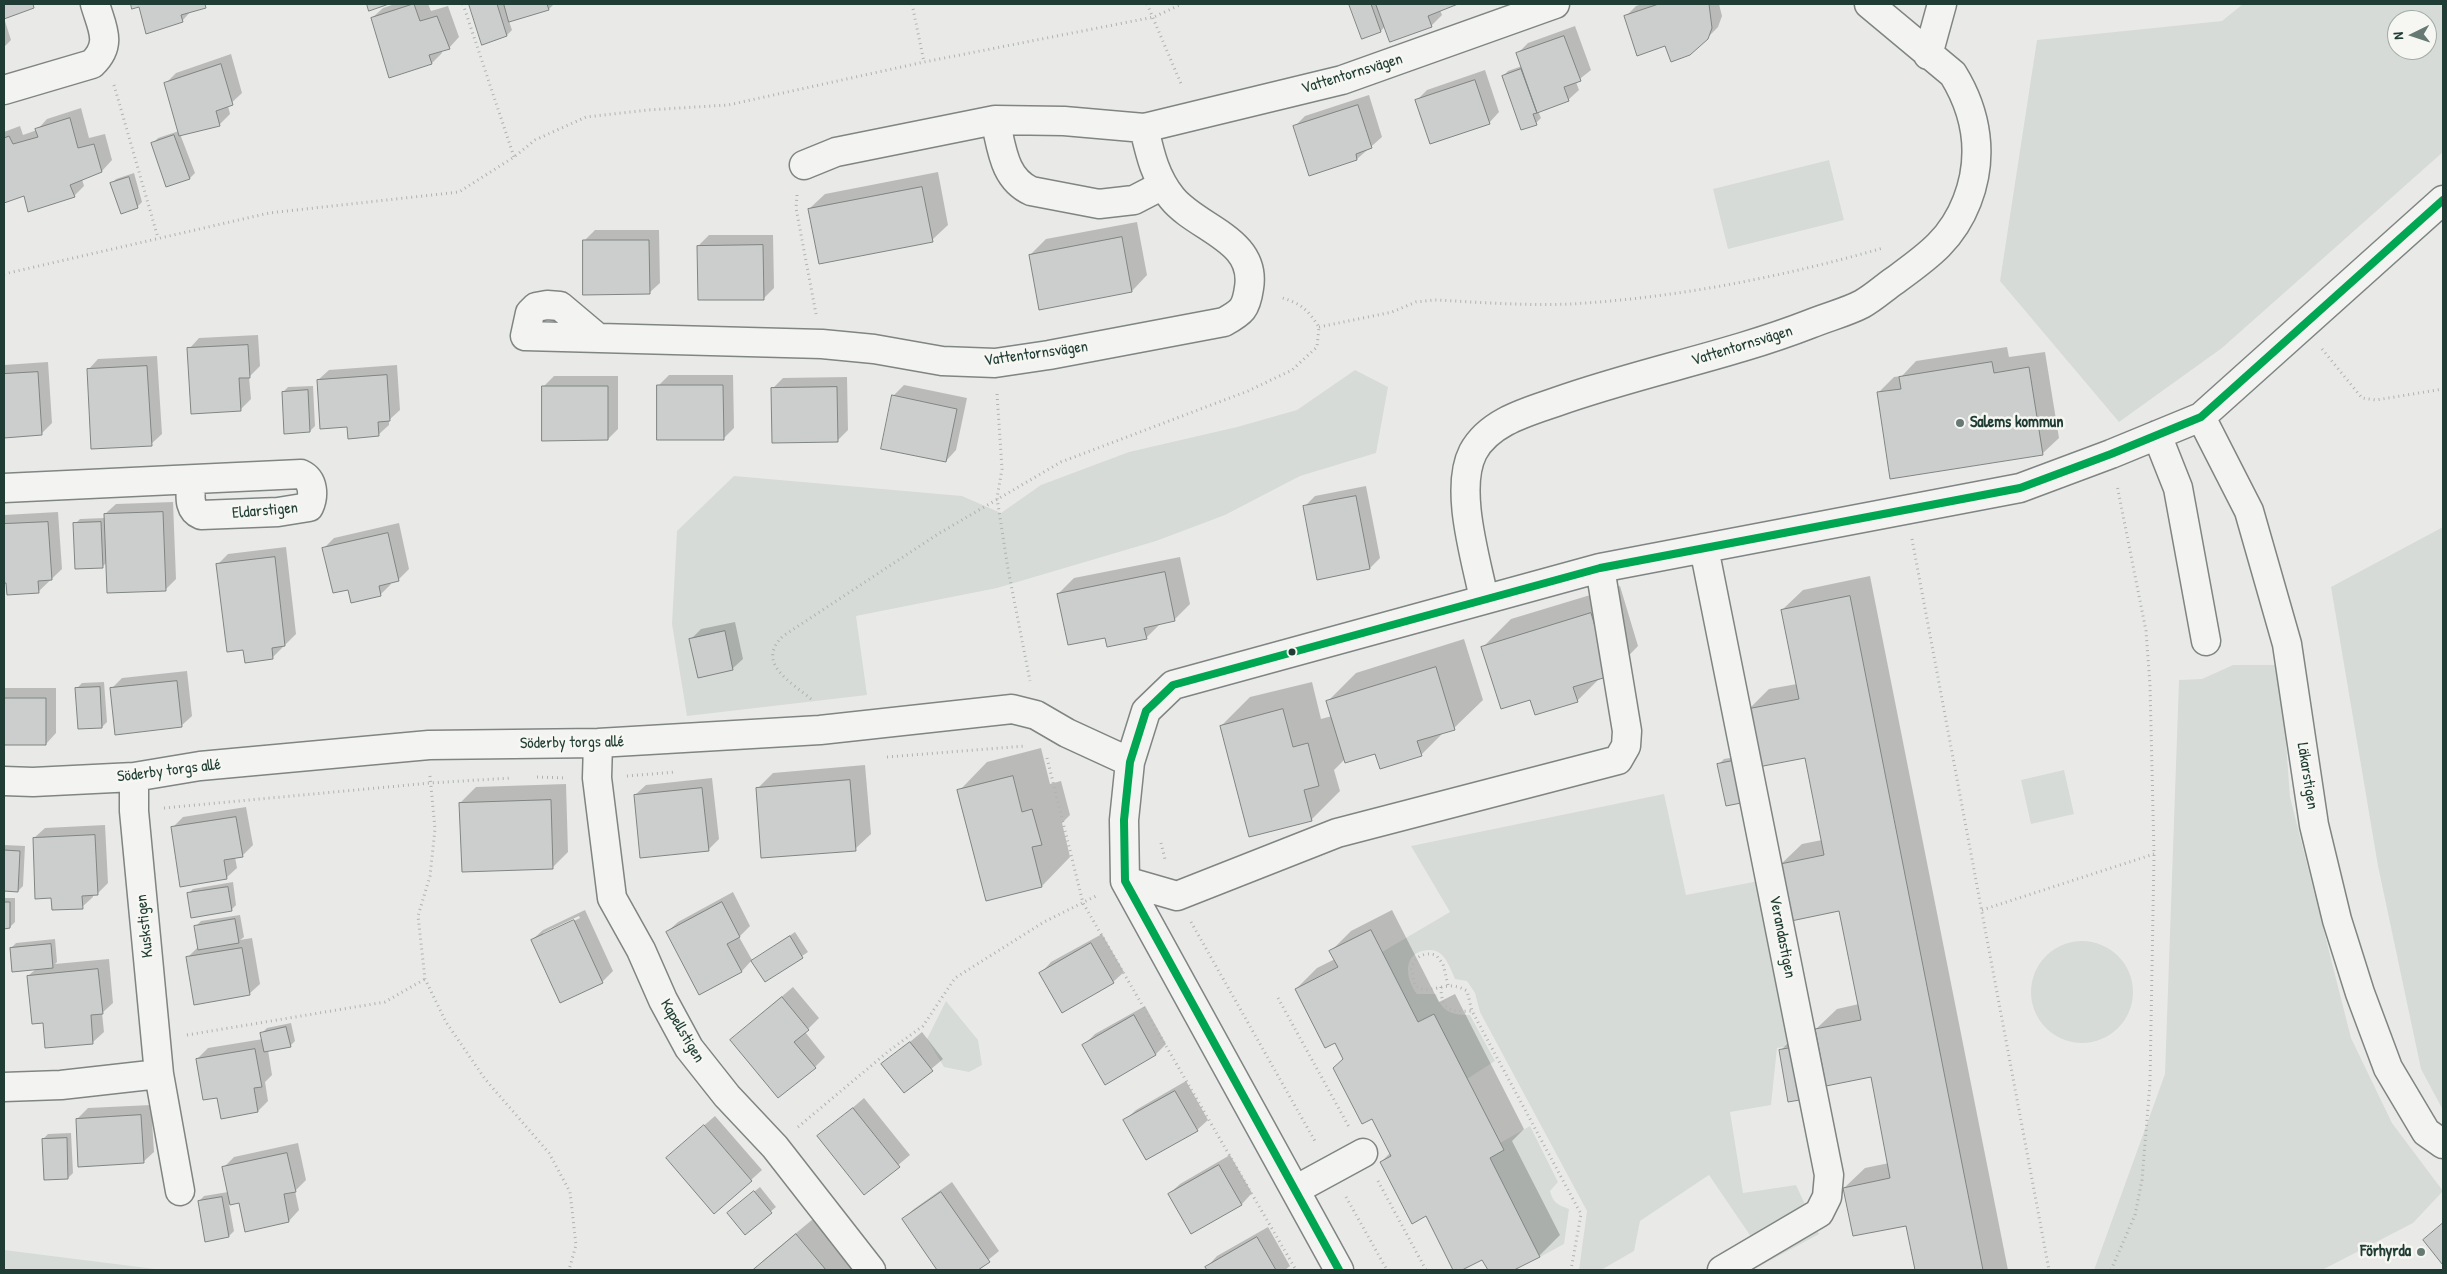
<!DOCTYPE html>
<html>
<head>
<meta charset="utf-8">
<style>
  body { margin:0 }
  #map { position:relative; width:2447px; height:1274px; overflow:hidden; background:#e9eae8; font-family:"Patrick Hand",sans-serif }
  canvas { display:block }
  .frame { position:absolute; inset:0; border:5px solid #1f3d34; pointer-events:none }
  .north { position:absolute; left:2387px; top:10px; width:50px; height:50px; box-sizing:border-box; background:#f6f6f2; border:1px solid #a0aca6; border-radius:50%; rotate:266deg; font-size:14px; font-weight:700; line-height:20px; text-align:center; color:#1f3d34 }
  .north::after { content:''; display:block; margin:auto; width:18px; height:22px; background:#667a73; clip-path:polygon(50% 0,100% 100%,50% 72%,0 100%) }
</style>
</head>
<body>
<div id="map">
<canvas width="2447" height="1274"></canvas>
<div class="frame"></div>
<div class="north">N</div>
</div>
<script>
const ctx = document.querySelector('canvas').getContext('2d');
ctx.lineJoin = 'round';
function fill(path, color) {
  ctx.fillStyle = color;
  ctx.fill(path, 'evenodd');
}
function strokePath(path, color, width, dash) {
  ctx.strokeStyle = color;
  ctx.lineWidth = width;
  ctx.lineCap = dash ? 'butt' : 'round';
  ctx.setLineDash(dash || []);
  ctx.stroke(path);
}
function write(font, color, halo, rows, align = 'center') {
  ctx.font = font + ' "Patrick Hand",sans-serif';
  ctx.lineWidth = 5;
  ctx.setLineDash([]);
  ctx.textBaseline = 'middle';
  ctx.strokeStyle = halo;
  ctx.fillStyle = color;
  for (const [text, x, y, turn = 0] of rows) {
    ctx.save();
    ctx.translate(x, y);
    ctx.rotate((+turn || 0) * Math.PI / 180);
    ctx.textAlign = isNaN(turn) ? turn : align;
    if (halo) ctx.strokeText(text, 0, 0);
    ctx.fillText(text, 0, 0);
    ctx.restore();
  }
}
fill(new Path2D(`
  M2243,4h200v148l-221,196 -103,74 -119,-141 37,-241 185,-19zM2397,20h30v30h-30z
  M1829,160l15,60 -116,29 -15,-60z
  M1355,370l33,17 -12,66 -76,23 -75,39 -69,26 -159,47 -141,28 11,79 -180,21 -15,-92 5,-93 57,-55 228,20 39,17 40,-28 88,-33 108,-25 60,-17z
  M2443,527v583l-22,-41 -43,-203 -47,-279z
  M2233,665h42l7,24 8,108 61,241 41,85 51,68 -30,32 -91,47h-228l71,-196 14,-394 23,-1z
  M2064,770l10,44 -43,10 -10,-44z
  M1664,794l22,101 83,-16 35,165 -27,4 -6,57 -41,7 13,81 53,-8 23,49 -61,33 -8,-14 8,-6 -49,-72 -69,46 -6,30 -33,19h-22l8,-59 -107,-199 -5,-19 -8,-12 -12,-2c-3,-7 -7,-18 -13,-24 -4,-4 -8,-5 -14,-5 -26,2 -23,28 -11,44h19c6,18 16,21 34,21l25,46 -28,18 -33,-65 -16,8 -36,-70 68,-40 -39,-66z
  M2031 992a51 51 0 1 1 102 0a51 51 0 1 1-102 0Z
  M946,1001l32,39 4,25 -13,7 -25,-5 -17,-28z
  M1530,1126l28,56 -8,9c3,12 8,14 19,18l-5,35 -24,13 -50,-99 14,-8 -4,-7z
  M4,1250l159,20h-159z`), '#d6dbd7');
fill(new Path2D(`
  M4,4h32l-32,13z
  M132,4h76l-16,6 -10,11 -42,-15 -7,1z
  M395,4h33l3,7 17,-5 11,31 -10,11 -8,2 1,3 -10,10 -60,-45 11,-10z
  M470,4h84l-5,5 -40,12 3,9 -5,5 -25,8z
  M1350,4h106l-16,6 2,5 -11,11h-46l-4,5 -19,6z
  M1642,4h77l3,12 -4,11 -11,11 -41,6 -41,-27 11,-11z
  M4,18l7,22 -7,7z
  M1575,26l16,44 -15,12 3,8 -11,10 -30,11 3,7 -5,5 -14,6 -19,-53 5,-5 14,-5 -5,-12 11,-11z
  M231,54l11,39 -14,13 2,8 -11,11 -39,9 15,39 -5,5 -37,-35 5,-5 21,-7 -14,-47 11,-11z
  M1485,70l14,42 -10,11 -72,-23 10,-10z
  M1369,95l13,42 -25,22 -62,-33 10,-10z
  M81,108l8,30 16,-4 7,26 -10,11 -20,8 2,7 -10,10 -50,-1 -20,7v-70l16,-6 3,9 14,-5 10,-11z
  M938,172l10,53 -16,15 -123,-31 16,-15z
  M134,173l8,29 -5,5 -26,-23 5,-5z
  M1137,222l10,53 -15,16 -102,-36 16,-16z
  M595,230h64l1,53 -11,10 -65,-52z
  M709,235h64l1,53 -11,11 -65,-53z
  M258,335l2,31 -11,11 2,22 -11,11 -51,-61 10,-11z
  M2007,347l2,10 36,-5 14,86 -16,15 -152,24 -13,-84 16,-16 8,-1 14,-15z
  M157,356l5,78 -11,10 -63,-74 10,-11z
  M48,362l4,61 -11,11 -37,2v-71z
  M397,365l3,45 -11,10v5l-11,10 -30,-10 -30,-45 11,-10z
  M669,375h64l1,53 -11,11 -65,-53z
  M554,376h64v53l-10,10 -65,-52z
  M847,377l1,53 -11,11 -64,-53 10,-10z
  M904,385l63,13 -11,52 -10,11 -53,-65z
  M313,386l2,40 -5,5 -27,-39 5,-5z
  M1366,486l14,72 -10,10 -66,-61 11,-11z
  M173,502l3,77 -11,11 -58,-28 -5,5 -27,-43 5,-5 25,-1v-4l11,-10z
  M58,512l4,57 -24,23 -34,-10v-67z
  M399,523l10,46 -11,11 -8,2 1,2 -11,11 -31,-7 -25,-40 10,-10z
  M286,547l10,87 -24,24 -28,-9 -27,-84 11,-11z
  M1180,557l10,47 -16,16 -13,3 -15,15 -40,-2 -48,-42 16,-16z
  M1870,576l138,694h-92l-9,-46 -63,-36 21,-20 24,-5 -17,-88 -45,10 -10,11 -37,-45 11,-11 26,-5 -1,-6 21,-20 22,-5 -19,-95 -59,-45 21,-20 20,-4 -16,-84 -58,-46 21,-21 28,-5 -15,-74 21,-20z
  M1620,586l18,60 -28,29 -9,2 -24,24 -46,-2 -48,-52 28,-28z
  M735,622l8,37 -11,10 -41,-30 10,-10z
  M1464,639l19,61 -29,28 -9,3 -24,24 -45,-2 -31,6 -11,11 6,21 -29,29 -90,-94 29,-29 62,-15 9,37 11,-3 -4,-15 28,-28z
  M187,671l5,45 -11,10 -70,-37 11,-11z
  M104,682l3,40 -5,5 -25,-39 5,-5z
  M4,688h52v45l-10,11h-42z
  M1041,748l9,36 11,-3 9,34 -8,8 8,34 -28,29 -55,14 -28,-109 28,-29z
  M1747,755l9,40 -37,-31 5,-5z
  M865,765l6,69 -16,15 -98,-60 16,-16z
  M712,778l7,61 -11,11 -73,-55 11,-10z
  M566,784l2,68 -16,16 -92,-65 16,-16z
  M246,807l7,38 -11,11 -7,1 2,11 -11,10 -54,-50 11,-11z
  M105,825l3,58 -11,11h-4v3l-11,10 -29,-10 -19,-59 11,-10z
  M4,845l21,1 -2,40 -5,5 -14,-1z
  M233,882l3,23 -5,5 -43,-16 5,-5z
  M733,892l17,34 -11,11 13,23 -10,11 -43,22 -32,-61 11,-10z
  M4,898h11v24l-5,5h-6z
  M585,910l28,61 -11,11 -42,19 -28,-61 11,-10zM579,916l1,2 -37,18v-3z
  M1392,910l47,92 16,-8 69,135 -12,12 48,94 -21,21 -28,14h-22l-6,-12 -24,12h-4l-29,-56 -45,-52 9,-9 -46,-94 -8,-18 -40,-52 21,-21 18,-9 -4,-8 20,-20z
  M240,915l4,22 -4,3 12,-2 8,46 -11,10 -62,-36 11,-11 -2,-21 5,-5z
  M795,932l13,20 -43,29 -12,-20z
  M1102,934l22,38 -11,10 -72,-9 10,-11z
  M55,939l2,23 -2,2 54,-5 4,44 -11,10 2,19 -11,10 -47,5 -2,-26 -16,-45 8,-7 -25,-21 5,-5z
  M793,987l26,31 -14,14 20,25 -10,10 -84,-27z
  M1145,1006l21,38 -10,10 -50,29 -22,-38 11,-11z
  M291,1023l4,18 -5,5 -22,4 4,25 -7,7 3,19 -10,10 -40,-15 -21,-37 11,-11 55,-9 -1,-6 5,-5z
  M922,1032l21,27 -39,33 -21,-28z
  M1186,1081l22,39 -11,10 -72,-10 11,-10z
  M864,1098l46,57 -46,39 -45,-57z
  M151,1105l3,47 -11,10 -66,-43 11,-11z
  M715,1116l47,54 -11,10 -73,-32z
  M71,1133l2,40 -5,5 -25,-39 5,-5z
  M298,1143l8,37 -11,11 4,19 -10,11 -49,-19 -11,2 5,27 -5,5 -23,4 -7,-39 5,-5 24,-4 -5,-24 11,-11z
  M1230,1155l22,38 -10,11 -51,29 -22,-39 11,-10z
  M952,1182l47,69 -23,19h-37l-36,-51 11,-10z
  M760,1187l16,20 -31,26 -11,-25z
  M813,1219l42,51h-101l11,-11z
  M1268,1227l22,39 -5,4h-76l-2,-3 10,-11z`), '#0003');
const building = new Path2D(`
  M4,4h29l1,4 -30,11z
  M131,4h74l1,4 -25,7 2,7 -37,12 -7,-27 -7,2z
  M367,4h22l-20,7z
  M414,4l6,17 17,-5 13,33 -21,6 3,9 -43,14 -18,-60z
  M469,4h28l10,32 -25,9z
  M504,4h43l2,6 -40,12z
  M1349,4h22l10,28 -19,7z
  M1376,4h82l-30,12 4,11 -42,15z
  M1659,4h50l3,24 -4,11 -18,16 -19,7 -6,-16 -28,10 -13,-40z
  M1564,36l17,45 -17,6 5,14 -32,12 -21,-60z
  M221,64l12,41 -17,6 4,15 -41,10 -15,-53z
  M1521,69l16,44 -4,1 4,11 -16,5 -19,-54z
  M1475,80l15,44 -60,20 -15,-44z
  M1358,105l14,43 -16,6 1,6 -48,16 -16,-50z
  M70,118l8,30 16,-4 8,28 -32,13 5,12 -47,15 -4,-16 -20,7v-65l5,-2 4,8 25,-7 -3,-8z
  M174,135l16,44 -24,8 -15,-44z
  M129,177l9,31 -17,6 -11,-31z
  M922,187l11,55 -114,22 -11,-55z
  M1122,237l10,55 -93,18 -10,-55z
  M583,240h66l1,54 -67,1z
  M763,245l1,55h-66l-1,-54z
  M248,345l2,33h-11l2,33 -50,3 -4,-66z
  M1992,362l2,11 35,-6 14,88 -153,24 -13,-87 24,-3 -2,-12z
  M147,366l5,80 -61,3 -4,-80z
  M38,372l4,63 -38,3v-64z
  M387,375l3,46 -12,1 1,14 -31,3 -1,-12 -27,2 -3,-49z
  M657,385h66l1,55h-67z
  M542,386h66v54l-66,1z
  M837,387l1,55 -66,1 -1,-55z
  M308,390l2,42 -26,2 -2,-42z
  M892,395l65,14 -11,53 -65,-13z
  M1356,496l14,73 -53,11 -14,-74z
  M163,512l3,79 -59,2 -3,-79z
  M48,522l4,58 -14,1 1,12 -32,2 -1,-12h-2v-59z
  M101,522l2,46 -28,1 -2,-46z
  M388,533l11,48 -20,5 2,10 -30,7 -3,-13 -15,3 -11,-45z
  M275,557l10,89 -13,2 1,11 -28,4 -2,-13 -16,2 -11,-88z
  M1165,572l10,49 -31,7 3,11 -40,8 -2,-9 -37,7 -11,-51z
  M1850,596l133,674h-68l-9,-44 -53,10 -10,-48 47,-10 -19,-101 -45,9 -11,-57 46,-9 -22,-109 -48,10 -11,-57 44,-9 -19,-97 -47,9 -11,-58 52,-10 -18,-89z
  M1591,613l19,63 -37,11 5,15 -43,13 -5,-15 -29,9 -20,-62z
  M725,631l8,39 -35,8 -9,-39z
  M1436,667l19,63 -38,11 5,15 -42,13 -5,-15 -30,9 -19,-62z
  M177,681l5,46 -67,8 -5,-47z
  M100,687l2,41 -24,1 -3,-41z
  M4,698h42v47h-42z
  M1283,709l10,38 15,-4 11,43 -15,4 8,31 -63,16 -29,-111z
  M1743,759l8,42 -25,5 -9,-42z
  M1013,776l9,36 10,-3 10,36 -10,2 10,40 -56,14 -29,-111z
  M850,780l6,71 -95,7 -5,-70z
  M702,788l7,63 -69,7 -6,-63z
  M551,800l2,69 -91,3 -3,-69z
  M236,817l7,40 -19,3 3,19 -47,8 -9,-60z
  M95,835l3,60 -16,1 1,13 -31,1 -1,-12 -16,1 -2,-61z
  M4,850l16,1 -2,41 -14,-1z
  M228,887l4,24 -41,7 -4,-25z
  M4,902h6v26l-6,1z
  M722,902l18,35 -13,7 15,28 -43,23 -33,-63z
  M235,919l4,24 -41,7 -4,-24z
  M574,920l29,63 -43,20 -29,-63z
  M1371,930l47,92 16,-8 70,136 -14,8 50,99 -26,13h-26l-6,-10 -20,10h-9l-27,-54 -14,8 -32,-62 11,-6 -19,-37 -10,5 -29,-56 10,-9 -8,-16 -10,5 -30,-59 43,-22 -9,-16z
  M790,936l13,22 -38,24 -14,-21z
  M1091,943l23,40 -52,30 -23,-40z
  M51,944l2,24 -41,4 -2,-24z
  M242,948l8,47 -56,10 -8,-48z
  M98,969l5,45 -12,1 2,29 -48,4 -2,-25 -11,1 -5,-48z
  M782,997l27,33 -15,12 22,26 -38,30 -48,-58z
  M1134,1015l22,40 -51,30 -23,-40z
  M286,1027l5,20 -27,5 -4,-19z
  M910,1042l23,29 -29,22 -23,-29z
  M1808,1045l9,52 -29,5 -9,-52z
  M255,1049l7,38 -8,1 4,24 -37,7 -4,-21 -14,2 -7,-41z
  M1175,1091l23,40 -52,29 -23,-40z
  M853,1108l47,59 -36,28 -47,-59z
  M141,1115l3,48 -66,4 -2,-48z
  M704,1125l48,56 -38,33 -48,-56z
  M67,1138l1,41 -24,1 -2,-41z
  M287,1153l9,39 -12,2 5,28 -44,10 -6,-29 -9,2 -8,-38z
  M1219,1165l23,40 -51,29 -23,-40z
  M754,1191l18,22 -27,22 -18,-22z
  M941,1192l49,70 -12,8h-41l-35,-51z
  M222,1197l7,40 -24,5 -7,-41z
  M2443,1223v40l-1,1 -19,-24z
  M796,1234l30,36h-73z
  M1257,1237l19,33h-69l-2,-3z`);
fill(building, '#cbcecc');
strokePath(building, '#7f8583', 1);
const minor = new Path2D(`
  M1928,55l14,-51
  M4,90l88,-26c21,-20 10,-36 3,-60
  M995,120c7,27 8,58 36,71l68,13 35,-4 29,-15
  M804,165l32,-13 159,-32 69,1 80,7
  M598,338l-38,-32 -13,-1 -11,2 -6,6 -5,23 297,8 52,5 68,12 53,2 54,-8 175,-33c18,-10 22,-13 25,-34 8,-49 -52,-59 -77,-90 -17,-21 -22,-44 -28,-70l198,-48 213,-76
  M2201,417l48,94 38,133 27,181 23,95 23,73 28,75 38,64 17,12
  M2157,435l21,53 28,153
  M4,488l297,-14c13,6 13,22 8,33l-31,5 -77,3c-14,-6 -10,-21 -10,-35
  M1704,548l125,627 -2,22 -8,16 -97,57
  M1484,599c-8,-40 -30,-110 -11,-147 16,-30 54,-40 83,-50 84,-30 172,-46 254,-78 17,-7 37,-12 52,-20 11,-6 22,-16 32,-23 33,-24 58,-41 73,-80 17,-44 10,-88 -14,-127l-84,-70
  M598,743l-1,35 15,120 29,52 22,50 26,48 38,48 48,51 96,123
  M4,781l29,1 101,-5 66,-11 229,-21 169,-2 222,-13 192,-21 24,6 31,18 63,29
  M1125,881l52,15 160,-63 281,-73 8,-14 1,-15 -27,-163
  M159,1074l21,117
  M4,1087l57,-2 98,-11 -25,-263v-34
  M1295,1190l68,-37
  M1339,1270l-214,-389 -1,-61 6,-58 16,-51 27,-26 427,-117 420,-80 91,-34 90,-37 242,-217`);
strokePath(minor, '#7f8583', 31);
strokePath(new Path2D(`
  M463,4l51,153
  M912,4l12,58
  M1147,4l35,82
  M114,85l44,153
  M797,195l-1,13 20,106
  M4,274l265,-61 190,-21 55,-35 21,-17 51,-23 62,-7 80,-5 196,-43 230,-45 28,-13
  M1319,327l73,-15 24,-10 18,-2c45,2 91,6 136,4 106,-6 212,-27 313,-56
  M2322,349l40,49 14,2 67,-11
  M997,394l5,75 -5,29 11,71 22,112
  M1912,539l137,731
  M811,699c-20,-17 -56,-36 -28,-63l155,-102 123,-72 187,-71 44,-21 25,-23 2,-20c-12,-18 -18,-24 -40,-30
  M887,757l138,-11
  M1047,758l36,145 213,367
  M430,776l5,53 -5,47 -12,40 7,63 21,43 39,57 64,74 21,39 6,53 -7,25
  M627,776l49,-4
  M537,777l29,1
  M164,808l266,-25 81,-5
  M1161,843l4,16
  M1982,910l172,-56
  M1191,922l125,221
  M1448,985l-5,-21 -7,-9c-13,-3 -19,1 -25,12l4,19 9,4c17,-1 27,-9 43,1l5,20 109,203 -10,56
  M1441,987c0,23 9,25 31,24
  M1278,998l71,129
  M187,1035l198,-33 40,-23
  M798,1127l92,-77 33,-24 32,-48 89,-56 54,-27
  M1378,1181l48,89
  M1346,1197l41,73
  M2111,1270l24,-55 7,-35 8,-97 4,-229 -4,-169 -4,-54 -29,-146`), '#aeb2b0', 3, [1, 4]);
strokePath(minor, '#f3f3f1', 28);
strokePath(new Path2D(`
  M1339,1270l-214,-389 -1,-61 6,-58 16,-51 27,-26 427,-117 420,-80 91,-34 90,-37 242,-217`), '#00a651', 8);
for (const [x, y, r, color] of [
  [1960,423,5,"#667a73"],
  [1292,652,4.5,"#1f3d34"],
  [2421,1252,5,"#667a73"]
]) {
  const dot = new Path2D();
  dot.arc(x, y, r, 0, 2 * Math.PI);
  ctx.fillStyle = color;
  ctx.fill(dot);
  strokePath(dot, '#f6f6f2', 2);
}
write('16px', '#1f3d34', '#f6f6f2', [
  ["Vattentornsvägen",1352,74,-17],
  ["Vattentornsvägen",1742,346,-17],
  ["Vattentornsvägen",1036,354,-8],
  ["Eldarstigen",265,511,-5],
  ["Söderby torgs allé",572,743,-1],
  ["Söderby torgs allé",169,771,-7],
  ["Läkarstigen",2307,776,81],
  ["Kuskstigen",145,926,-96],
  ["Verandastigen",1782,937,79],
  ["Kapellstigen",682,1031,59]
]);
write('bold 16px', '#1f3d34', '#f6f6f2', [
  ["Salems kommun",1970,423],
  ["Förhyrda",2411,1252,"right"]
], 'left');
</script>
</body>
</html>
